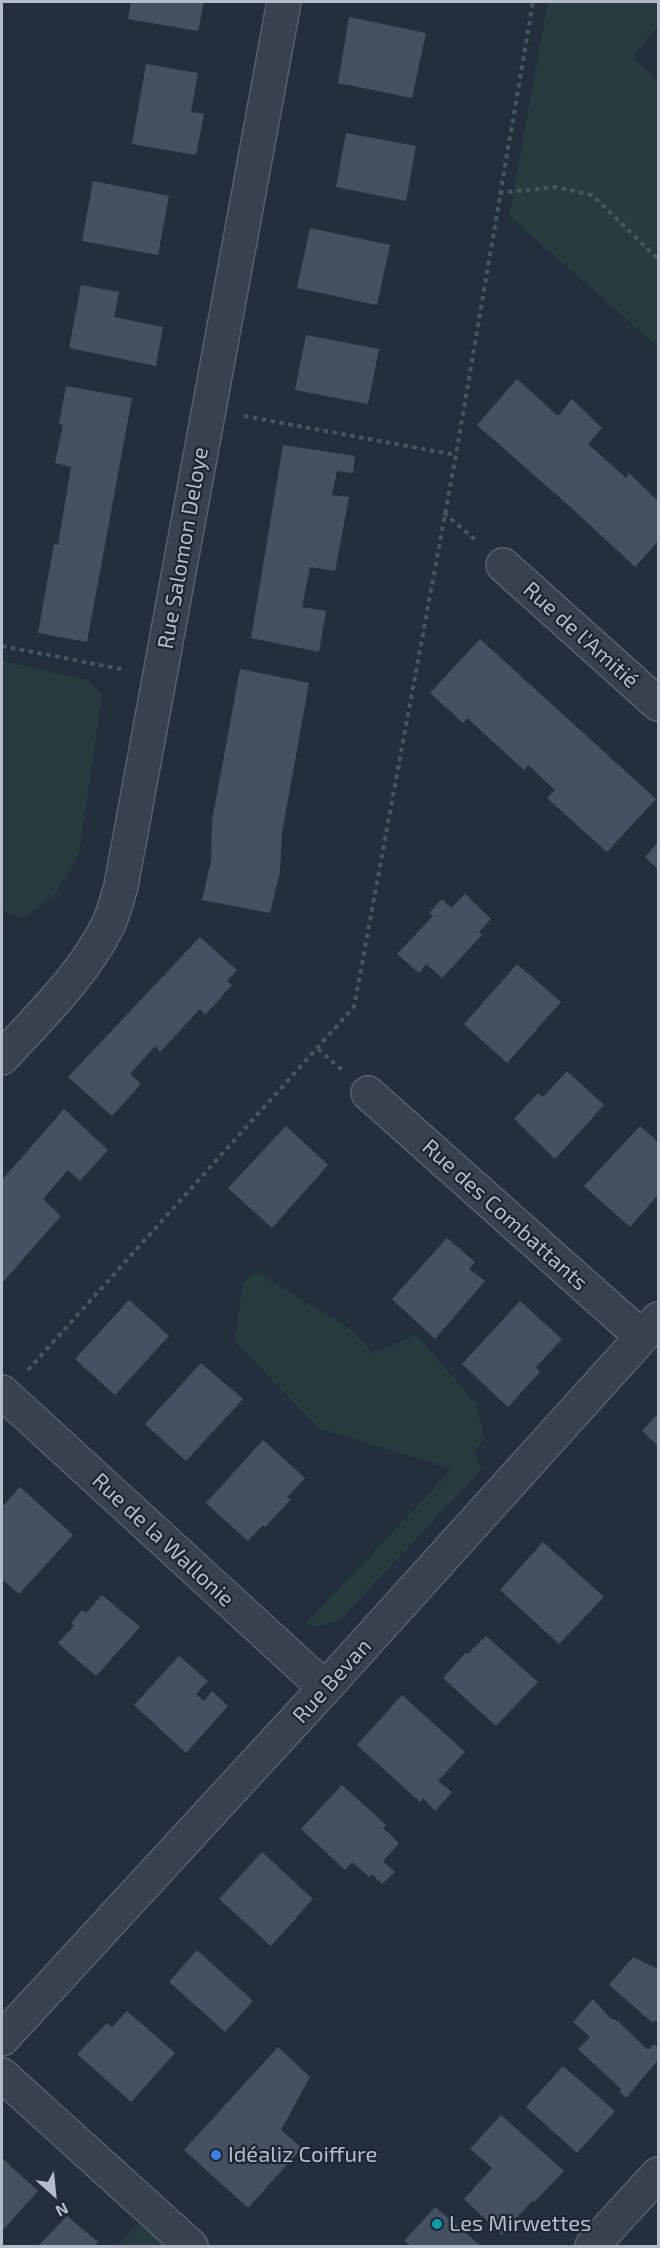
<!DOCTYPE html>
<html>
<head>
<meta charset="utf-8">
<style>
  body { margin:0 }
  #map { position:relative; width:660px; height:2248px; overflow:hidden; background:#242f3e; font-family:"Exo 2",sans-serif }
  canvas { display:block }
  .frame { position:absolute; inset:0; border:3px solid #b4bcc9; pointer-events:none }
  .north { position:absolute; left:24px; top:2164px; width:60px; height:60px; -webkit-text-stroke:4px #1d2633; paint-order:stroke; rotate:153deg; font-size:16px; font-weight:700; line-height:24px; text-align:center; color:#b4bcc9 }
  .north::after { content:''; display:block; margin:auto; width:21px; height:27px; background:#b4bcc9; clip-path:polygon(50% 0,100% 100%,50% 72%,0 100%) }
</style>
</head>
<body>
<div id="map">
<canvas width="660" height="2248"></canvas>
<div class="frame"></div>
<div class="north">N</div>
</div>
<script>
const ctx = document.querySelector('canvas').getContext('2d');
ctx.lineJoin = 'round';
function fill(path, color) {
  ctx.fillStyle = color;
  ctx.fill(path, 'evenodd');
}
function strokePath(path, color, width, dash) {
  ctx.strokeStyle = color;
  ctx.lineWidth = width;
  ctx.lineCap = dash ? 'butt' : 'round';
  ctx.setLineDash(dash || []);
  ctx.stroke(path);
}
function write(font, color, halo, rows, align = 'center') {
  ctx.font = font + ' "Exo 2",sans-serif';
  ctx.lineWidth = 4.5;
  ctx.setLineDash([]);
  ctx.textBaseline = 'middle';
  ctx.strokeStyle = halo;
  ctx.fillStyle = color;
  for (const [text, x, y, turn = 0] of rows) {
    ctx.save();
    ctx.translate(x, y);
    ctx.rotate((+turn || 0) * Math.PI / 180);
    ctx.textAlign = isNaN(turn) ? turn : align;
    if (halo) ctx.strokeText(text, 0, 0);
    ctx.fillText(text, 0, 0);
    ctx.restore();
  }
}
fill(new Path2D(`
  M548,2h110v23l-25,33 25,23v266l-149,-131z
  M2,661l85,19 15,15 -23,158 -23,41 -33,25 -21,-8z
  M257,1272l95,58 21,23 43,-18 61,69 7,36 -10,12 8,17 -142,151 -21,6 -14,-1 147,-156 -134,-41 -83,-87 8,-58z
  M139,2222l26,24h-48z`), '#263c3f');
fill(new Path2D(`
  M131,2h73l-6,29 -70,-12z
  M349,17l77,16 -14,65 -74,-15z
  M146,64l52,9 -7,39 13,2 -8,41 -64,-11z
  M346,133l70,13 -10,55 -70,-14z
  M93,181l76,15 -11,59 -76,-14z
  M310,228l80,17 -13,60 -80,-17z
  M81,285l38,7 -5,25 49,10 -7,39 -87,-18z
  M306,335l73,14 -11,55 -73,-14z
  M517,379l41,37 14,-17 30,29 -14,16 38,34 3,-5 29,28v40l-23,26 -59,-55 -99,-87z
  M66,386l66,12 -45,244 -49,-9 16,-89 4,1 13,-78 -16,-4 8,-38 -4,-1z
  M283,445l72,11 -2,17 -16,-2 -5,24 17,2 -14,74 -25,-4 -8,40 24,4 -7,41 -68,-14z
  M480,639l176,160 -49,53 -60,-54 8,-8 -27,-25 -4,5 -57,-52 -4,5 -33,-30z
  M240,669l69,14 -27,150 -2,39 -10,41 -68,-13 9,-39 1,-40z
  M658,842v27l-13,-12z
  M465,894l26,25 -12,13 3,3 -40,43 -16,-14 -7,9 -22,-19 36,-38 -4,-3 13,-14 9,9z
  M200,937l37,33 -10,11 5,4 -27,30 -5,-6 -40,43 -5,-6 -25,28 11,10 -29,32 -44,-39z
  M517,964l44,38 -54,61 -43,-39z
  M567,1071l37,34 -49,54 -41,-40 24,-26 5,4z
  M64,1109l44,41 -28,31 -12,-11 -25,29 18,17 -59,67v-103z
  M286,1126l42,39 -56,63 -44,-40z
  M640,1126l18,16v53l-28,32 -46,-41z
  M447,1238l28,24 -6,7 16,12 -50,58 -43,-40z
  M129,1300l40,36 -54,59 -40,-36z
  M520,1301l42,38 -26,28 4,5 -32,35 -46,-43z
  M201,1363l42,36 -57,62 -41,-37z
  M658,1414v32l-16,-15z
  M263,1440l42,38 -18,19 4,2 -26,28 -2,-2 -15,16 -42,-38z
  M20,1487l53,48 -54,59 -17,-15v-72z
  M543,1542l61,55 -45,47 -59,-54z
  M102,1595l38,32 -44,49 -38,-33 16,-17 -3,-3 11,-13 4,3z
  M486,1636l52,46 -42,44 -53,-48 22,-25 3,1z
  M179,1656l29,25 -12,13 8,7 8,-10 16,15 -42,47 -52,-48z
  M402,1695l63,57 -27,29 14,11 -17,19 -12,-13 -3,4 -63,-57z
  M342,1785l44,40 -3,3 16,15 -16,18 12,11 -13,12 -10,-10 -3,3 -17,-15 -7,8 -44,-41z
  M262,1852l51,47 -42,47 -52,-47z
  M197,1950l56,51 -28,31 -56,-50z
  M633,1957l25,12v54l-3,-3 -2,3 -44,-38z
  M593,1999l17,19 8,3 30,29 6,-6 4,4v12l-32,38 -7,-7 2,-2 -43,-40 12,-12 -17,-15z
  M127,2011l48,42 -44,49 -54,-48 30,-31 5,4z
  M278,2047l32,30 -29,53 21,18 -54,60 -64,-58z
  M563,2066l52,45 -38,42 -51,-46z
  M501,2115l63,56 -30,31 -2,-1 -30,34 -38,-36 28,-31 -22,-19z
  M2,2158l36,33 -36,40z
  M435,2207l46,39h-70l-7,-5z
  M67,2216l31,26 -4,4h-56z`), '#455162');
const minor = new Path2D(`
  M503,565l155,139
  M2,1058c37,-41 81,-82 106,-133 6,-12 9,-26 13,-39l163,-884
  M368,1093l274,244
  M2,1392l323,296
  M2,2039l323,-351 333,-369
  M2,2075l189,171
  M592,2246l66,-72`);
strokePath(minor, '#565f6c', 36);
strokePath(new Path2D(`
  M499,193l56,-6 37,8 66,64
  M244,416l212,39
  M444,513l34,29
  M2,646l124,24
  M318,1049l25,22
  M28,1370l326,-363 102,-552 77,-453`), '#44595c', 4, [4.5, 4.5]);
strokePath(minor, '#38414e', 33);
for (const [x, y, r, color] of [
  [216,2155,6,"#3f7fe0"],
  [437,2224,6,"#0f9aa8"]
]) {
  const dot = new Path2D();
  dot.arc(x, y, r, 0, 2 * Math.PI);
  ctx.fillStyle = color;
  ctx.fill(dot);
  strokePath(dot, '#1d2633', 2);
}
write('22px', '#b4bcc9', '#1d2633', [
  ["Rue Salomon Deloye",183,548,-80],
  ["Rue de l'Amitié",581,635,42],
  ["Rue des Combattants",505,1215,42],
  ["Rue de la Wallonie",163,1540,43],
  ["Rue Bevan",332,1681,-48]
]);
write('22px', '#b4bcc9', '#1d2633', [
  ["Idéaliz Coiffure",228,2155],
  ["Les Mirwettes",449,2224]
], 'left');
</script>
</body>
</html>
